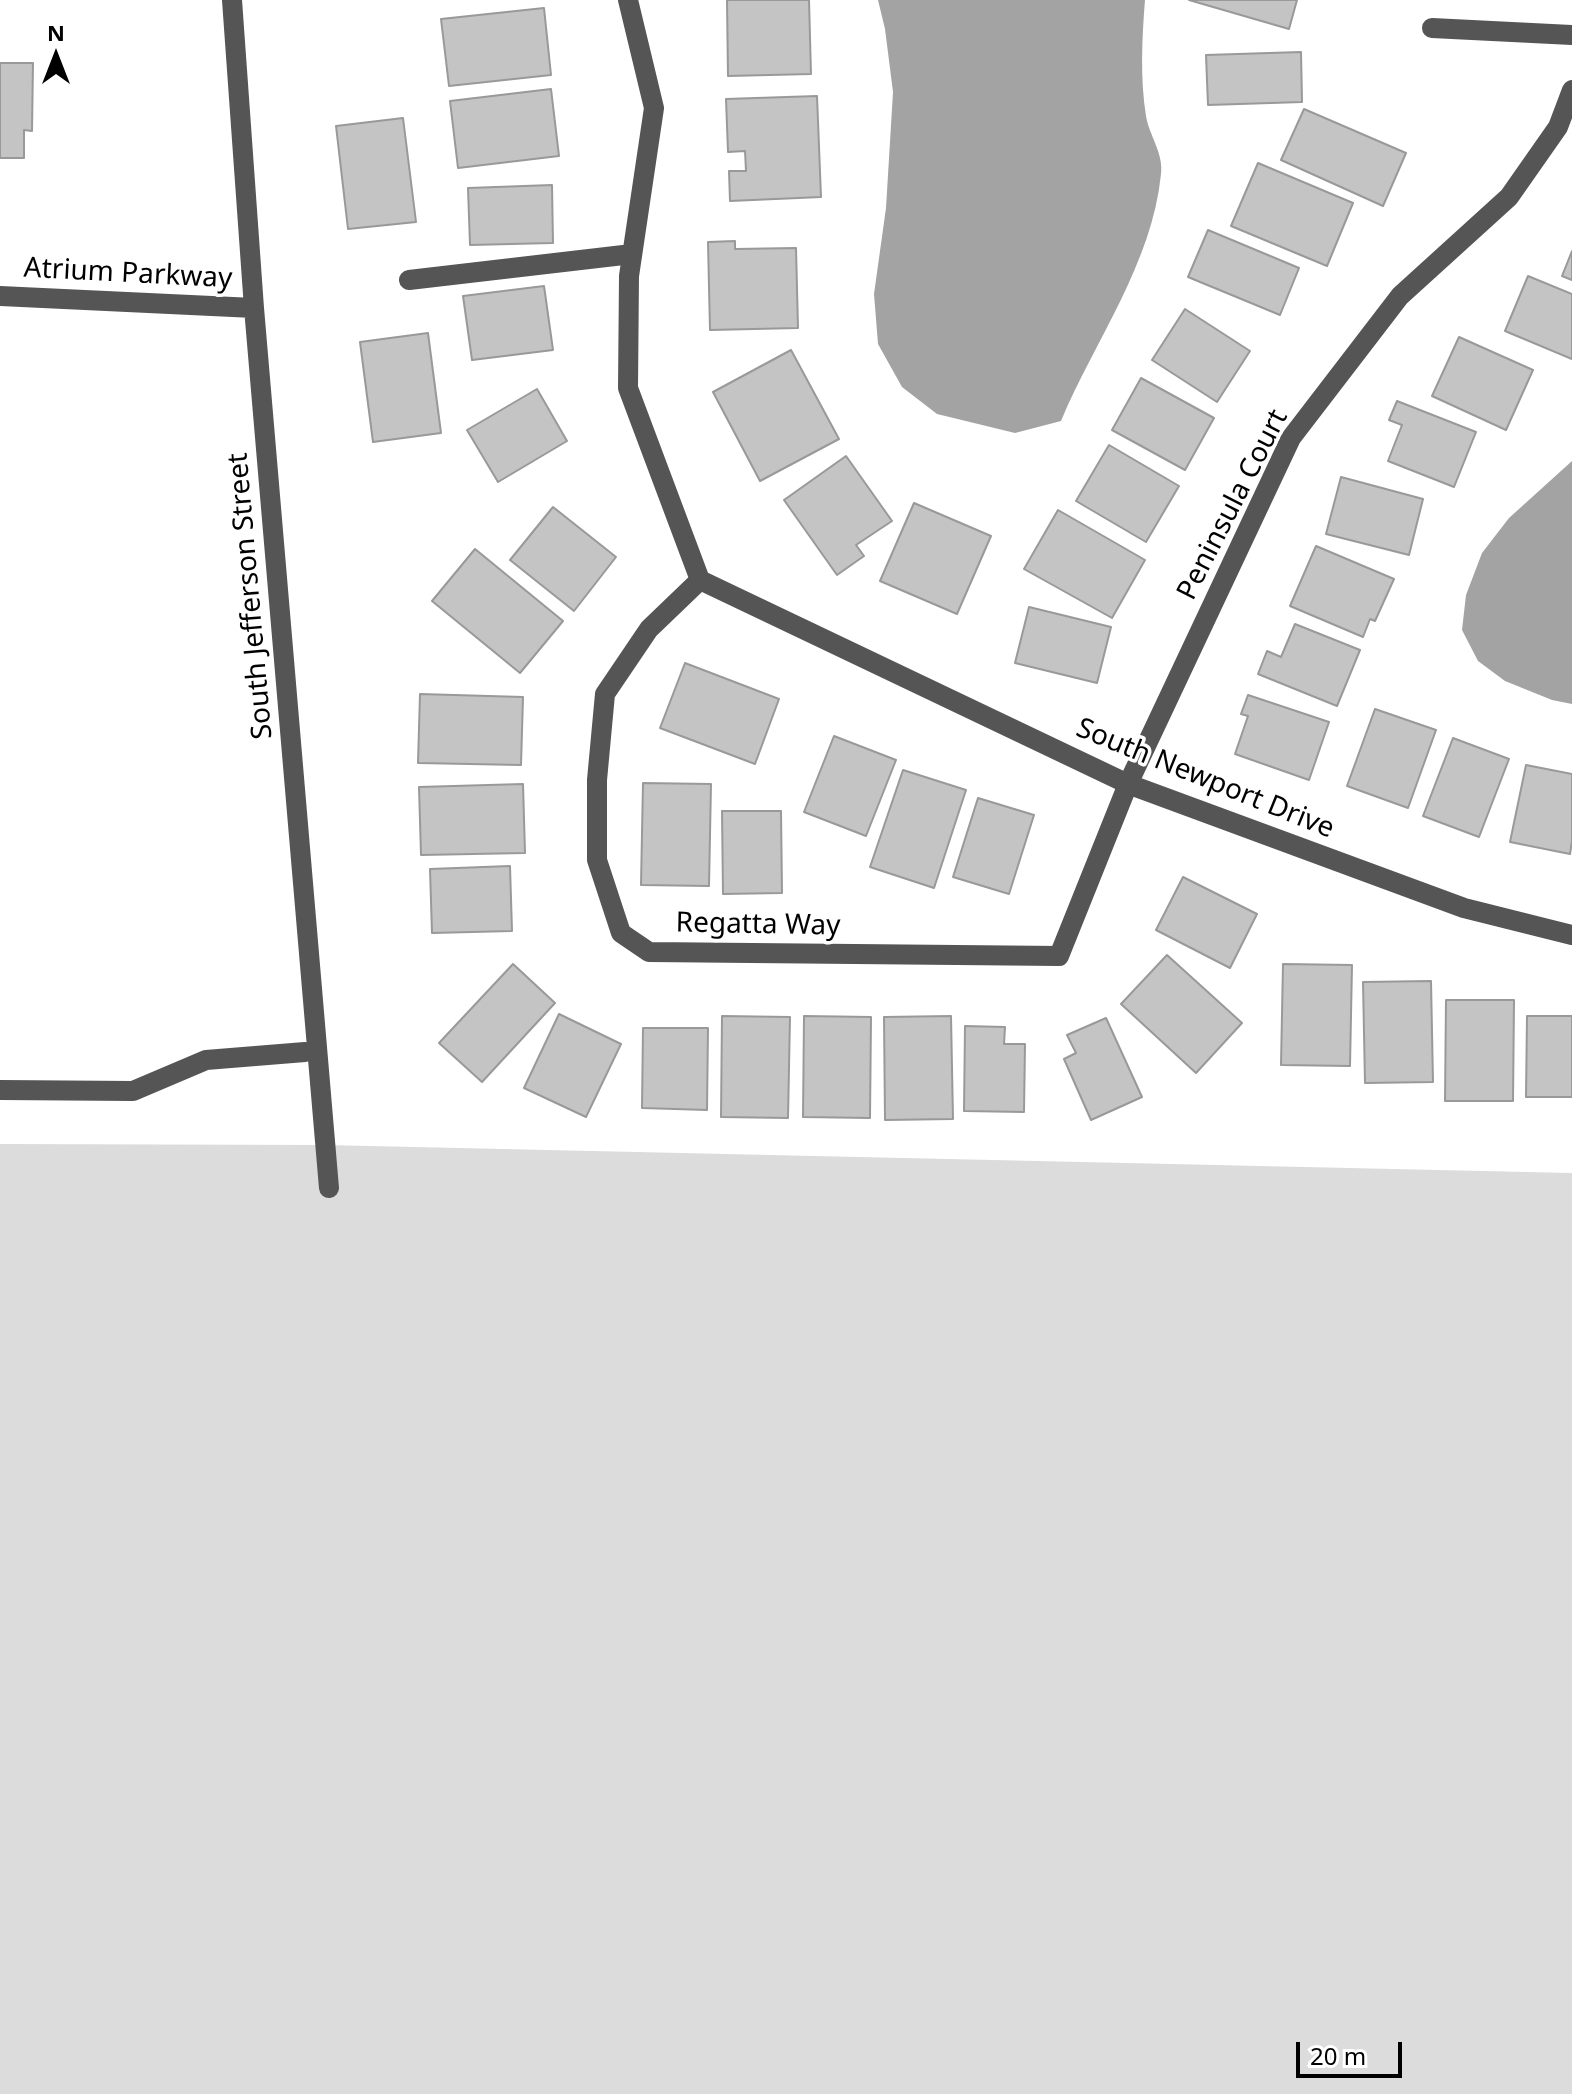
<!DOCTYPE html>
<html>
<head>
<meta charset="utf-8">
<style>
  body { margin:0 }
  #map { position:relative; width:1572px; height:2094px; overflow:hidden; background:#fff; font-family:"Noto Sans",sans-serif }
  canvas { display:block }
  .north { position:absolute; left:16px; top:16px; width:80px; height:80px; -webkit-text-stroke:6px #fff; paint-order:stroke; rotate:0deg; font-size:22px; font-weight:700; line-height:32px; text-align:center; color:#000 }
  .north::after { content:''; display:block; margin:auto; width:28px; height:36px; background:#000; clip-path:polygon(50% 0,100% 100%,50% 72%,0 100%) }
  .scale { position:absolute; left:1296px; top:2042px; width:106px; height:36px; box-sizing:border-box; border:4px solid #000; border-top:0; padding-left:10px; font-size:24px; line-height:28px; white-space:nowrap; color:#000; -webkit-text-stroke:6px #fff; paint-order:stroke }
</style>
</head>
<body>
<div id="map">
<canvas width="1572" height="2094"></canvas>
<div class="north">N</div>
<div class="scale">20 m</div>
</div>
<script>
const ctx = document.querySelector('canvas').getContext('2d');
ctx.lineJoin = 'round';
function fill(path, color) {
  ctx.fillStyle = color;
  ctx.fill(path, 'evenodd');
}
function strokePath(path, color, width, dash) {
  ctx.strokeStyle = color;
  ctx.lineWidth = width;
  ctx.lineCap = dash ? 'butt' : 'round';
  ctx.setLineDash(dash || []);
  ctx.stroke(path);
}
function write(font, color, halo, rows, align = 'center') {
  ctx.font = font + ' "Noto Sans",sans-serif';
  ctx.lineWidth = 7;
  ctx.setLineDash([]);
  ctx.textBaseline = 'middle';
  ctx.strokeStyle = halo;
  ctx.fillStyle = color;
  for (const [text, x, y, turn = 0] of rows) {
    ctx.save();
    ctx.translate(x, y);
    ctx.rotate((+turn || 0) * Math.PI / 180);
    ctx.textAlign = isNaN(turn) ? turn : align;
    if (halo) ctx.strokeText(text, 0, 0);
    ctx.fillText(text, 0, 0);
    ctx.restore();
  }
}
fill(new Path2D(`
  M0,1144l325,1 1247,28v921h-1572z`), '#dcdcdc');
fill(new Path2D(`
  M878,0h267c-3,38 -5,78 1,116 3,19 18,38 15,58 -9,90 -66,166 -100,247l-46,12 -78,-19 -35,-27 -24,-43 -4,-50 12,-86 7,-116 -8,-63z
  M1572,461v243l-20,-4 -47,-19 -27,-20 -16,-31 4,-35 16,-42 27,-35z`), '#a3a3a3');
const building = new Path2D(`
  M727,0h82l2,74 -83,2z
  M1189,0h108l-8,29z
  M544,8l7,67 -102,11 -8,-67z
  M1301,52l1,50 -94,3 -2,-50z
  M0,63h33l-1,68 -8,-1v28h-24z
  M551,89l8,67 -101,12 -8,-67z
  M817,96l4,101 -91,4 -1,-30h17l-1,-20 -17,1 -2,-53z
  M1304,109l102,44 -23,53 -102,-46z
  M403,118l13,104 -68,7 -12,-103z
  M1258,163l95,40 -26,63 -96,-40z
  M552,185l1,58 -83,2 -2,-57z
  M1208,230l91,38 -19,47 -92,-38z
  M735,241v8l61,-1 2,80 -88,2 -2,-88z
  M1572,251v29l-10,-4z
  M1528,276l44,18v65l-67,-28z
  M544,286l9,64 -81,10 -9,-64z
  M1185,309l65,42 -33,51 -65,-42z
  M428,333l13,100 -68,9 -13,-100z
  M1459,337l74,33 -27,60 -74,-34z
  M791,350l48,89 -79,42 -47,-89z
  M1141,378l73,40 -29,52 -73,-40z
  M537,389l30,52 -69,41 -31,-52z
  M1397,401l79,31 -22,55 -66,-26 14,-36 -13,-5z
  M1109,445l70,41 -33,56 -70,-41z
  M846,456l46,65 -36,24 8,11 -27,19 -53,-75z
  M1341,477l82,22 -14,56 -83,-21z
  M914,503l77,33 -34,78 -77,-33z
  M553,507l63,50 -42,54 -64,-51z
  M1058,510l87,50 -33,58 -88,-49z
  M1316,546l78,33 -19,42 -5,-2 -7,18 -73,-31z
  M475,549l88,72 -43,52 -88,-72z
  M1029,607l82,20 -14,56 -82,-20z
  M1295,624l65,26 -23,56 -79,-32 9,-23 14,6z
  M685,663l94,36 -24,65 -95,-36z
  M420,694l103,3 -2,68 -103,-2z
  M1248,695l81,27 -20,58 -74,-26 13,-38 -7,-2z
  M1375,709l61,21 -28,78 -61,-22z
  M834,736l62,24 -30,76 -62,-24z
  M1453,738l56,21 -30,78 -56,-21z
  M1526,765l46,9v67l-2,13 -60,-12z
  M903,770l63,20 -32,98 -64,-21z
  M643,783l68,1 -2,102 -68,-1z
  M523,784l2,69 -104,2 -2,-68z
  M978,798l56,17 -25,79 -56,-17z
  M722,811h59l1,82 -59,1z
  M510,866l2,65 -80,2 -2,-64z
  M1183,877l74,37 -27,54 -74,-38z
  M1167,955l75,68 -46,50 -75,-69z
  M513,964l42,39 -73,79 -43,-39z
  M1283,964l69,1 -2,101 -69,-1z
  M1431,981l2,101 -68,1 -2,-101z
  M1446,1000h68l-1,101h-68z
  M559,1014l62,30 -35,73 -62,-29z
  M722,1016l68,1 -2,101 -67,-1z
  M804,1016l67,1 -1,101 -67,-1z
  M951,1016l2,103 -68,1 -1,-103z
  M1527,1016h45v81h-46z
  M1106,1018l36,79 -51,23 -27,-61 12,-6 -9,-18z
  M965,1026l40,1 -1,17h21l-1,68 -60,-1z
  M643,1028h65l-1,82 -65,-2z`);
fill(building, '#c4c4c4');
strokePath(building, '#999', 2);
strokePath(new Path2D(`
  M232,0l22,308 75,880
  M628,0l26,108 -25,168 -1,112 72,192
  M1432,28l140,7
  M409,280l223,-26
  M0,296l254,12
  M700,580l-51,49 -44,65 -8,86v80l24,73 28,19 410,4 69,-172 163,-346 109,-142 109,-99 49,-70 14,-37
  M700,580l428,204 336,124 108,27
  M0,1090l133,1 73,-31 99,-8`), '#555', 20);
write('28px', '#000', '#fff', [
  ["Atrium Parkway",128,274,3],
  ["Peninsula Court",1233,505,-63],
  ["South Jefferson Street",251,596,-95],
  ["South Newport Drive",1205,779,22],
  ["Regatta Way",758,925,1]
]);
</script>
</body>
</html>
